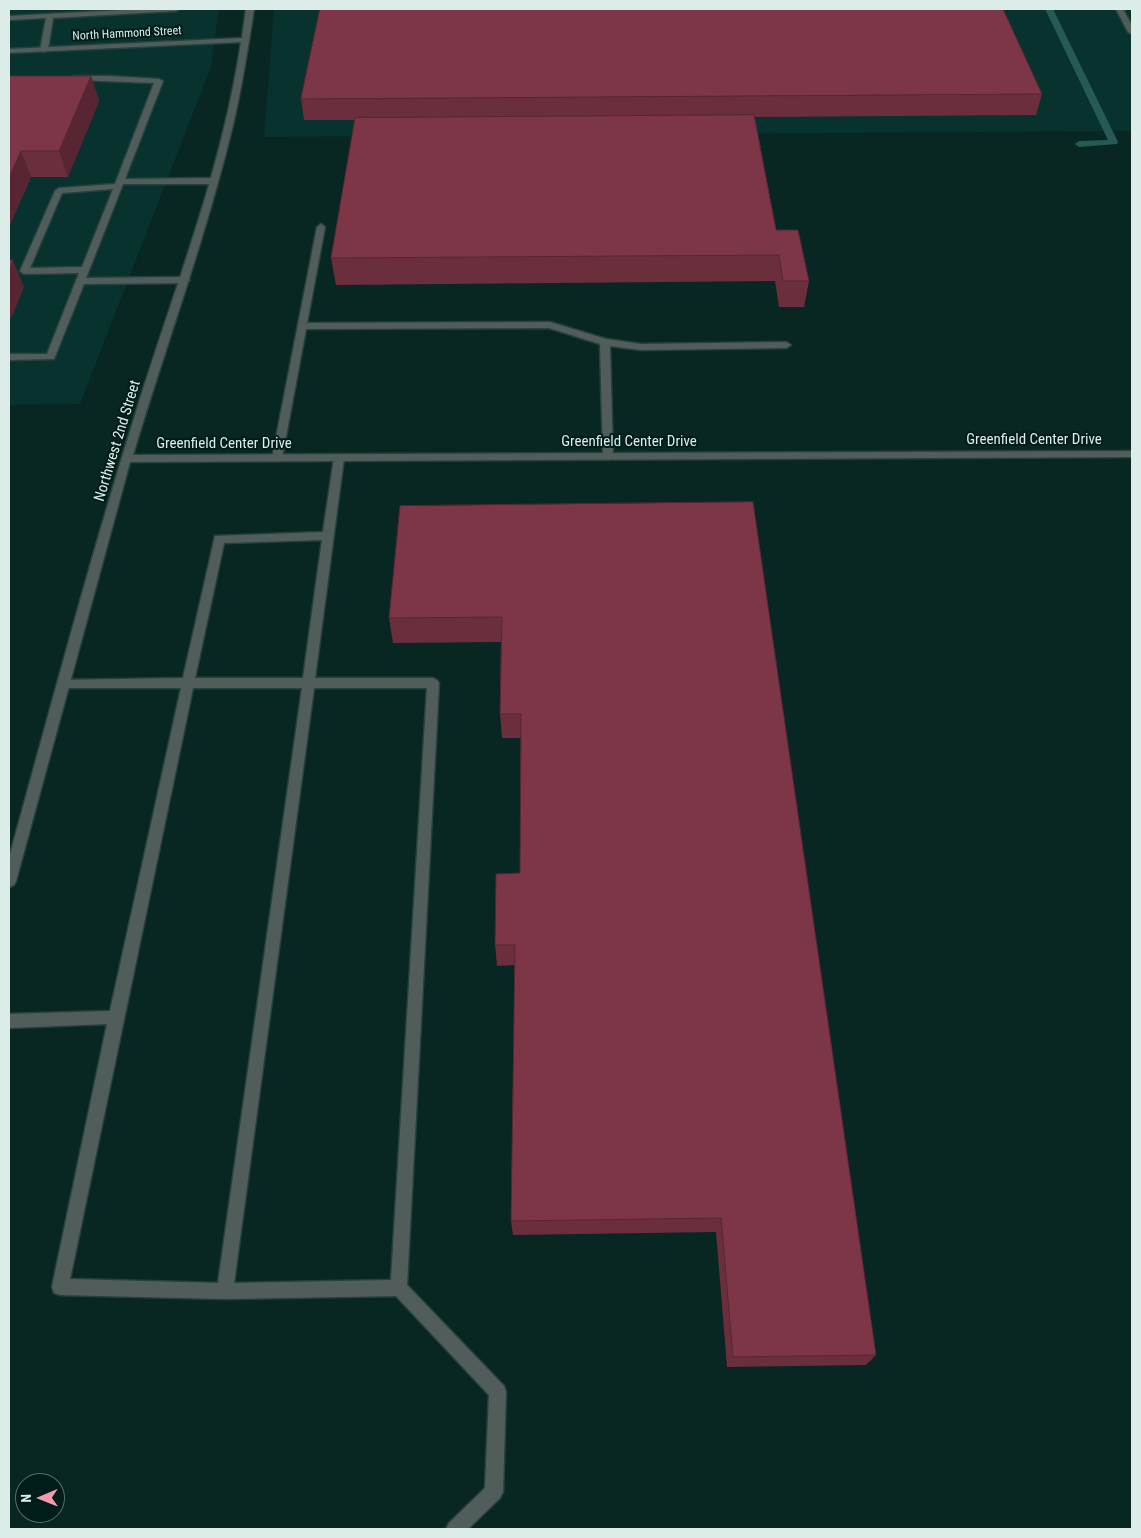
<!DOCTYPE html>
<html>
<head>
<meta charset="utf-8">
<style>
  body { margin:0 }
  #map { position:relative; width:1141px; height:1538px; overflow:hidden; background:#082622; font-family:"Roboto Condensed",sans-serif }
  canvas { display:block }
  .frame { position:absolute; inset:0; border:10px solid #dbece9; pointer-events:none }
  .north { position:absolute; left:15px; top:1473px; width:50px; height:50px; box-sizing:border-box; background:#011d19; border:1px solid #58706c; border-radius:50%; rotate:269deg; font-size:14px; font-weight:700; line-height:20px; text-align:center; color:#dbece9 }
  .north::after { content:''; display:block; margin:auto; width:18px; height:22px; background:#f39aab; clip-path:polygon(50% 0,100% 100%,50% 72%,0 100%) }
</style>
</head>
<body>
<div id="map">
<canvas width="1141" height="1538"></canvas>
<div class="frame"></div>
<div class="north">N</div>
</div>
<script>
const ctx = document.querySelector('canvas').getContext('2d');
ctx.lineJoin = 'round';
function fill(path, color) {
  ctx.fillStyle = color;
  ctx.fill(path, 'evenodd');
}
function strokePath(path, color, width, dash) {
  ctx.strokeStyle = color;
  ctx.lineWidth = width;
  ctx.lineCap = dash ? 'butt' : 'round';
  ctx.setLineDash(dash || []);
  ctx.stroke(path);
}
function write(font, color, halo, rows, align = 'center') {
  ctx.font = font + ' "Roboto Condensed",sans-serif';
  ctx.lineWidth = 4;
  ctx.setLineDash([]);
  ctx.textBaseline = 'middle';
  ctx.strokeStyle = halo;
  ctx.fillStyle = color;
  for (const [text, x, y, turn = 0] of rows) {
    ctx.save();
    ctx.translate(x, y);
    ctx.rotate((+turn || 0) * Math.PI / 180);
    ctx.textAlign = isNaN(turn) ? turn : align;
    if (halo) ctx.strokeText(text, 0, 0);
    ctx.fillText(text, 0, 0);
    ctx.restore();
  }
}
fill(new Path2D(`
  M9,9h210l-8,58 -131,337 -71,1z
  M274,9h858v122l-868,6z`), '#07322d');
fill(new Path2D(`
  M1045,9h8l65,133 -1,2 -38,3 -4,-3 4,-3 29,-1z`), '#255b54');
const lane = new Path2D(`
  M141,9h39l-4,2 -123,7 -5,32 -4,2 -4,-2 6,-32 -37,2v-4z
  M1116,9h7l9,17v8l-4,-2z
  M73,76h37l49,3 4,2 -38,98 88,-1 4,3 -4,3h-90l-37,94 99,-1 5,3 -5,3 -101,1 -30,75 -45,1v-6h38l32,-81 -55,1 -4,-3 35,-80 4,-3 56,-4 39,-101 -78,-3h-3zM113,189l-31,78 -52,1 32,-75z
  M321,224l4,3 -18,96 243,-1 56,17 35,5 145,-2 5,3 -5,3 -145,2 -31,-4 3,111 -5,3 -5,-3 -3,-113 -51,-16 -243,1 -24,129 -5,3 -5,-3 45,-231z
  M339,455l5,3 -29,220h118l4,2 2,3 -32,602 97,101 2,6 -3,100 -3,6 -32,31h-22l3,-6 36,-35 4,-93 -93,-99 -171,3 -165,-4 -6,-2 -2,-6 55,-263 -98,4v-14l101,-3 71,-323h-117l-4,-2 -2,-3 2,-3 123,-2 32,-142 108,-4 11,-74zM322,540l-19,138h-108l29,-135zM193,688h109l-84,595 -148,-4zM314,688h113l-36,592 -157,3z`);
const street = new Path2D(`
  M246,9h8c-6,39 -12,77 -21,116 -27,112 -67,220 -100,330l999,-4v6l-1002,5 -114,419 -2,4 -5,2v-29c41,-148 80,-296 126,-443 38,-123 87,-244 106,-373l-232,11v-4l233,-11z`);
strokePath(lane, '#26423e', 3);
strokePath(street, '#26423e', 3);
fill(lane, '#515d5b');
fill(street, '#515d5b');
fill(new Path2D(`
  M9,76h82l8,25 -31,76h-37l-22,50z
  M1042,94l-6,21 -281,2 21,113 33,51 -5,26h-25l-4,-26 -439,4 -5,-27 24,-138h-51l-3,-21z
  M753,502l123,853 -10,10 -139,2 -11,-135 -203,3 -2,-14 4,-256 -18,1 -2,-21 25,-72 1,-135h-19l-2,-24 1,-72 -108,1 -4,-25z`), '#6b2e3d');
fill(new Path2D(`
  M91,76l8,25 -31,76 -9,-26z
  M21,151l10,26 -22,50v-49z
  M13,260l11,27 -13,32 -2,-5v-43z`), '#572632');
const building = new Path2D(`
  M320,9h683l39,85 -741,5z
  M9,76h82l-32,75h-38l-12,27z
  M754,115l22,115h22l11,51h-26l-4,-26 -448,3 24,-140z
  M9,260h4l-4,11z
  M753,502l123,853 -143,2 -12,-139 -210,3 4,-276h-20l1,-71 24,-1 1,-159h-21l2,-97 -113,1 11,-112z`);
fill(building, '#7c3647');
strokePath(building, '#572632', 1);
write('12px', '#dbece9', '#011d19', [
  ["North Hammond Street",127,34,-3]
]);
write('15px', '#dbece9', '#011d19', [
  ["Greenfield Center Drive",1034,440],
  ["Northwest 2nd Street",118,441,-73],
  ["Greenfield Center Drive",629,442],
  ["Greenfield Center Drive",224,444]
]);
</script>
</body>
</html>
